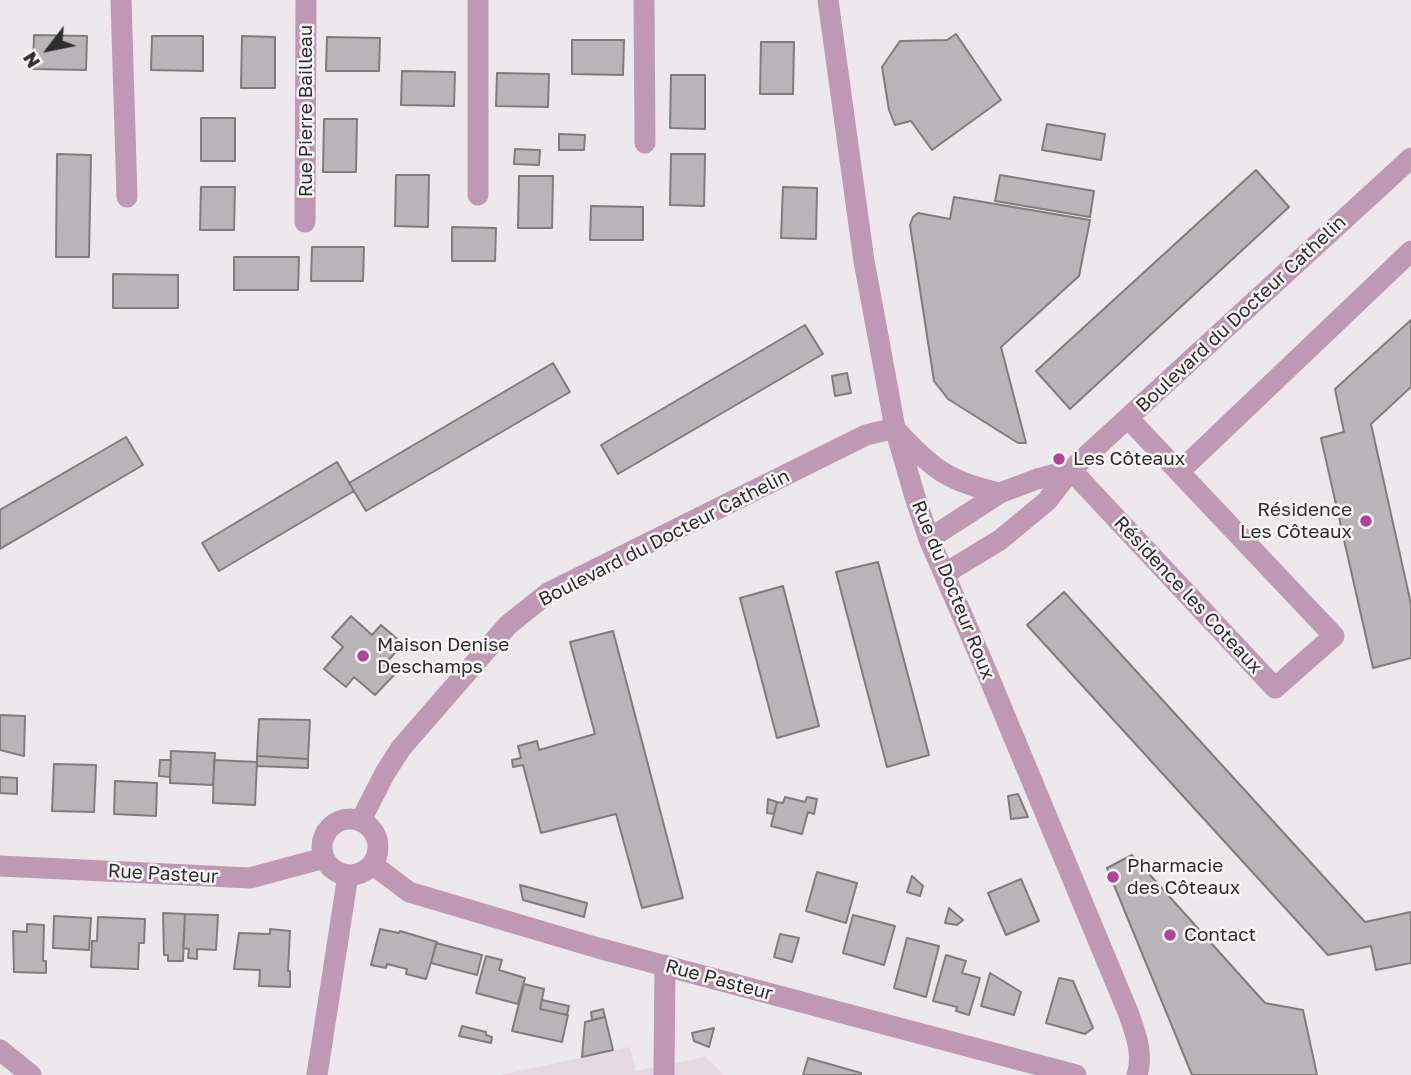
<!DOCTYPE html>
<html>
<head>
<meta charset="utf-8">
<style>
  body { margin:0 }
  #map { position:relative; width:1411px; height:1075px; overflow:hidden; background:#ece8eb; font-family:"Golos Text",sans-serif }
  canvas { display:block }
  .north { position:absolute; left:14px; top:14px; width:70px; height:70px; -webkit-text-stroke:5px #faf6f8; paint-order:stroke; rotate:238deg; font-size:19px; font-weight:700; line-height:28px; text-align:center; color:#2e2d2e }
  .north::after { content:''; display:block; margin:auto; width:24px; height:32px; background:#2e2d2e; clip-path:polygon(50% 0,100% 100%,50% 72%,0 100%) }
</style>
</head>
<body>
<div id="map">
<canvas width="1411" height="1075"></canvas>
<div class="north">N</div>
</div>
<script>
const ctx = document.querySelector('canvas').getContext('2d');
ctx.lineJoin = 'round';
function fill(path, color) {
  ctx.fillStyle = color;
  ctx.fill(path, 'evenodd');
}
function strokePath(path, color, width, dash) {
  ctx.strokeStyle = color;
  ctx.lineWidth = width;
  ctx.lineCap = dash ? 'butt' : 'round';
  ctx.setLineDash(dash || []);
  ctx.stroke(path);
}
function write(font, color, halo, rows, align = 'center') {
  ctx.font = font + ' "Golos Text",sans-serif';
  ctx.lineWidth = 5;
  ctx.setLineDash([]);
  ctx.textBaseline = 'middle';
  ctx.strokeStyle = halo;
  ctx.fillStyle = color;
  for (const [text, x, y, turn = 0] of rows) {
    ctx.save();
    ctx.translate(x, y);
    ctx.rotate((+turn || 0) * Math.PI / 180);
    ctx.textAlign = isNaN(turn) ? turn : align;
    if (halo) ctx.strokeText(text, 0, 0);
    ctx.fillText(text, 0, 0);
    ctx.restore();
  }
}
fill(new Path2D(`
  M630,1047l6,24 70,-14 18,18h-223z`), '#e5dae2');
const building = new Path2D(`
  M956,34l45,66 -69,50 -21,-29 -16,4 -6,-15 -7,-43 18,-26 47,-1z
  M34,35l53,1 -1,34 -53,-1z
  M152,36h51v35l-52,-1z
  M242,36l33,1v51h-34z
  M327,37l53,1 -1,33h-53z
  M572,40h52l-1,35 -51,-1z
  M761,42h33l-1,52h-33z
  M402,71l53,1 -1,34 -53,-1z
  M497,73l52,1 -1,33 -52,-1z
  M671,75h34v54l-35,-1z
  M201,118h34v43h-34z
  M324,119h33l-1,53h-33z
  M1047,124l58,10 -4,26 -59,-10z
  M559,134l26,1 -1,15h-25z
  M515,149l25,1 -1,15 -25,-1z
  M57,154l34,1 -2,102h-33z
  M671,154h34l-1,52 -34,-1z
  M1256,170l33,37 -219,202 -34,-38z
  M396,175h33l-1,52 -33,-1z
  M1000,175l94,16 -4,26 -95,-16z
  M519,176h34l-1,52h-34z
  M201,187h34l-1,43h-34z
  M783,187l34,1 -1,51 -35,-1z
  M954,197l136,23 -11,56 -78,71 25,96h-8l-70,-44 -14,-18 -24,-156 3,-8 5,-4 32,6z
  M591,206l52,1v33h-53z
  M452,227l44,1 -1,33h-43z
  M312,247h52l-1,34h-52z
  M234,257h65l-1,33h-64z
  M113,274l65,1v33h-65z
  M1411,320v67l-40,37 40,180v54l-38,10 -52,-230 23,-6 -9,-43z
  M805,325l18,29 -205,120 -17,-29z
  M553,363l17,29 -204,119 -17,-28z
  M847,373l4,20 -16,3 -3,-20z
  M126,437l17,28 -143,84v-39z
  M337,462l17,29 -135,80 -17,-28z
  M878,562l51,193 -42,12 -51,-195z
  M783,586l36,140 -42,12 -37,-140z
  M1064,592l301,330 46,-10v51l-35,7 -5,-24 -43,9 -301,-330z
  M351,616l21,19 9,-10 22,19 -19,21 11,9 -20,21 -21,-18 -8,10 -22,-18 19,-22 -11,-10z
  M613,631l70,267 -41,10 -26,-94 -75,19 -18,-68 -10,2 -1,-7 9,-2 -3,-12 19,-5 2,9 56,-16 -25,-92z
  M0,715l25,1 -1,40 -24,-6z
  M259,719l51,1 -2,39 -51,-3z
  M171,751l44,2 -2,32 -43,-2z
  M257,756l51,3v9l-51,-2z
  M160,760h11l-1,17 -11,-1z
  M214,760l43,2 -2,43 -42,-2z
  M54,764l42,1 -2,47 -42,-1z
  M0,777l17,1v16l-17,-1z
  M115,781l42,2 -1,33 -42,-2z
  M1018,794l10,23 -17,2 -3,-23z
  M785,797l20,5 2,-5 10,2 -3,15 -6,-2 -6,22 -31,-8 6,-24 6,1z
  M768,799l9,3 -3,12 -7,-1z
  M1132,855l133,148 38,7 14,65h-125l-85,-207z
  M817,872l40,11 -11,40 -40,-12z
  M912,876l11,10 -3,10 -13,-4z
  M1021,879l18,42 -33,14 -18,-42z
  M520,885l67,18 -3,14 -61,-17z
  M949,908l14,12 -6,5 -12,-2z
  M163,913l22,1 -2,47h-15v-6h-4z
  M185,914l33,1 -2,35 -19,-1v10l-9,-1 1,-9 -6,-1z
  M853,915l42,11 -11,39 -41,-12z
  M54,916l37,2 -2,32 -36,-2z
  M98,917l47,2 -1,24h-5l-1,26 -47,-2 1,-26h5z
  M27,924l17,1 -1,36h3v12l-32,-1 -1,-41 14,1z
  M270,929l20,2 -2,40h2v16l-31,-1 1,-16 -26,-1 5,-36 31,1z
  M380,929l19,4 1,-2 37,11 -11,37 -20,-5 1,-5 -20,-5 -1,4 -15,-3z
  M780,934l19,4 -7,24 -18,-5z
  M907,938l32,8 -13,51 -32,-9z
  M436,943l46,12 -5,20 -46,-12z
  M946,955l20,6 -4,12 18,5 -11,37 -13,-4 1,-4 -24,-6z
  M486,956l16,4 -3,10 26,8 -7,26 -42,-11z
  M990,973l31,19 -7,23 -33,-9z
  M1059,978l14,3 20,47 -8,6 -39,-11z
  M524,984l20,5 -4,20 28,6 -6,27 -50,-11z
  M542,1000l27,6 -2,9 -27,-6z
  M603,1009l2,8 -13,3 -1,-8z
  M605,1017l8,33 -31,7 3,-35z
  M462,1026l24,6v3l6,2 -1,6 -32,-7z
  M714,1028l-5,19 -15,-6 -2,-8z
  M808,1058l53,15v2h-58z`);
fill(building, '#b8b4b7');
strokePath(building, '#807c7e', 2);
strokePath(new Path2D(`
  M121,0l6,197
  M478,0v195
  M644,0l1,143
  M828,0l36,261 31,167 20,69 14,42 56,129 143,344c7,20 16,42 9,63
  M305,222l1,-222
  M898,432c35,38 52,50 102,61
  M1071,470l204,218 59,-52 -206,-218
  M1179,472l232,-221
  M929,539l71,-46 37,-14 34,-9
  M944,574l56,-34 47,-39 24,-31 340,-312
  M322 847a28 28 0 1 1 56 0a28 28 0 1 1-56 0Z
  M361,820l24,-47 16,-25 107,-123 40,-32 318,-158 29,-7
  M372,864l37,28 189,56 478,127
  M0,866l250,12 74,-20
  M0,1050l31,25
  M317,1075l31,-200
  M664,1075l1,-110`), '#bf99b3', 21);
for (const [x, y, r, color] of [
  [1059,459,7,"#b4419b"],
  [1366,521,7,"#b4419b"],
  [363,656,7,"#b4419b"],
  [1113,877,7,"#b4419b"],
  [1170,935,7,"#b4419b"]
]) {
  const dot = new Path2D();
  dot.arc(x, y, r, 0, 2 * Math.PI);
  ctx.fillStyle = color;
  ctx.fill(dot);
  strokePath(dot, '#faf6f8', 2.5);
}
write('19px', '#2e2d2e', '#faf6f8', [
  ["Rue Pierre Bailleau",306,111,-90],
  ["Boulevard du Docteur Cathelin",1241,314,-43],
  ["Boulevard du Docteur Cathelin",664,538,-27],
  ["Rue du Docteur Roux",953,590,68],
  ["Résidence les Coteaux",1188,595,47],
  ["Rue Pasteur",163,874,3],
  ["Rue Pasteur",719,980,15]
]);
write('19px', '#2e2d2e', '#faf6f8', [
  ["Les Côteaux",1073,459],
  ["Résidence",1352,510,"right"],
  ["Les Côteaux",1352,532,"right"],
  ["Maison Denise",377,645],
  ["Deschamps",377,667],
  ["Pharmacie",1127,866],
  ["des Côteaux",1127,888],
  ["Contact",1184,935]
], 'left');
</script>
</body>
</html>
